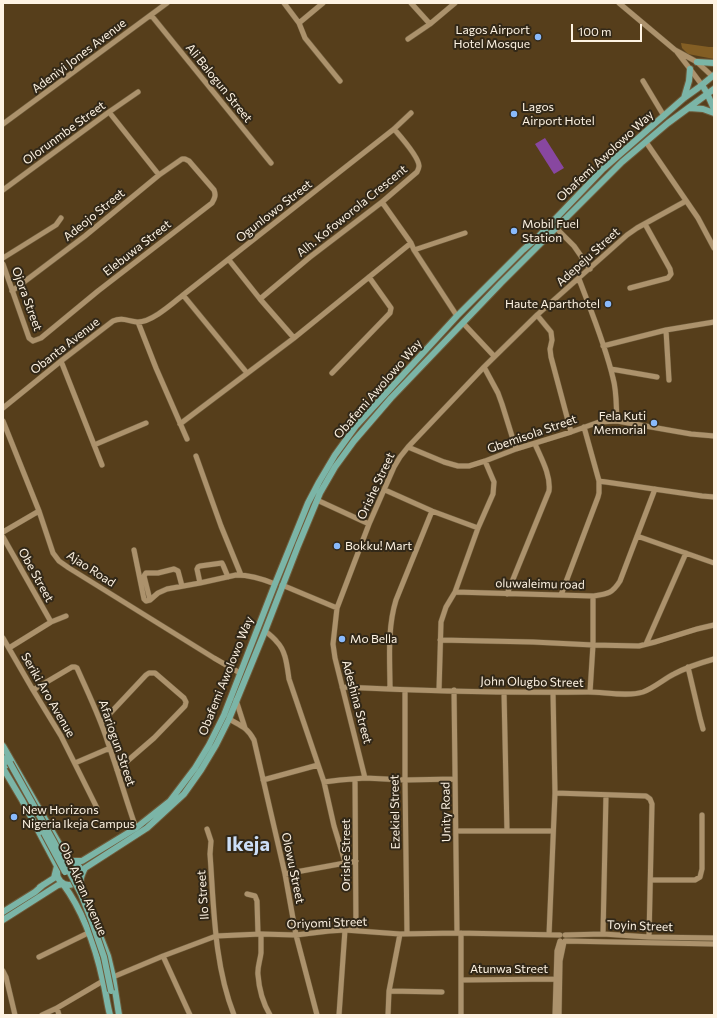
<!DOCTYPE html>
<html>
<head>
<meta charset="utf-8">
<style>
  body { margin:0 }
  #map { position:relative; width:717px; height:1018px; overflow:hidden; background:#563e1b; font-family:Commissioner,sans-serif }
  canvas { display:block }
  .frame { position:absolute; inset:0; border:4px solid #fef3e3; pointer-events:none }
  .scale { position:absolute; left:571px; top:24px; width:71px; height:18px; box-sizing:border-box; border:2px solid #fef3e3; border-top:0; padding-left:5px; font-size:12px; line-height:14px; white-space:nowrap; color:#fef3e3; -webkit-text-stroke:3px #322818; paint-order:stroke }
</style>
</head>
<body>
<div id="map">
<canvas width="717" height="1018"></canvas>
<div class="frame"></div>
<div class="scale">100 m</div>
</div>
<script>
const ctx = document.querySelector('canvas').getContext('2d');
ctx.lineJoin = 'round';
function fill(path, color) {
  ctx.fillStyle = color;
  ctx.fill(path, 'evenodd');
}
function strokePath(path, color, width, dash) {
  ctx.strokeStyle = color;
  ctx.lineWidth = width;
  ctx.lineCap = dash ? 'butt' : 'round';
  ctx.setLineDash(dash || []);
  ctx.stroke(path);
}
function write(font, color, halo, rows, align = 'center') {
  ctx.font = font + ' Commissioner,sans-serif';
  ctx.lineWidth = 4;
  ctx.setLineDash([]);
  ctx.textBaseline = 'middle';
  ctx.strokeStyle = halo;
  ctx.fillStyle = color;
  for (const [text, x, y, turn = 0] of rows) {
    ctx.save();
    ctx.translate(x, y);
    ctx.rotate((+turn || 0) * Math.PI / 180);
    ctx.textAlign = isNaN(turn) ? turn : align;
    if (halo) ctx.strokeText(text, 0, 0);
    ctx.fillText(text, 0, 0);
    ctx.restore();
  }
}
fill(new Path2D(`
  M681,43l28,4h5v12l-26,-5 -6,-6z`), '#835e24');
fill(new Path2D(`
  M545,138l19,30 -10,6 -19,-30z`), '#8847a0');
const minor = new Path2D(`
  M284,3l15,20 6,15 35,43
  M411,3l19,21
  M619,3l56,47 22,12 15,14
  M151,15l120,148
  M299,23l24,-20
  M408,39l22,-15 25,-21
  M677,52l13,17 12,16
  M643,81l21,35
  M109,112l50,63
  M3,124l164,-121
  M646,142l52,76 16,30
  M3,190l106,-78 29,-20
  M382,202l29,41 3,7 43,66
  M556,228l18,18 16,23
  M414,250l51,-17
  M3,258l53,-33 5,-7
  M229,260l31,39 34,39
  M3,264l26,74 4,3 8,-3 57,-47 114,-88c3,-5 4,-8 2,-13l-25,-29 -4,-2h-3l-23,16 -74,61 -73,55
  M579,279c12,32 26,65 34,99 4,14 3,29 4,43
  M630,288l38,-10 3,-4 -1,-5 -25,-45
  M183,295l64,78
  M260,299l50,-42 72,-55 35,-30c1,-2 2,-4 2,-6 0,-9 -19,-30 -25,-37
  M537,315l14,17 1,8 -2,9 1,8 20,75
  M138,322l18,46 31,71
  M463,323l31,33
  M666,330l3,50
  M603,346l63,-16 48,-8
  M61,361l41,104
  M484,367l14,26 4,11 14,45
  M611,369l46,8
  M332,373l58,-60 1,-5 -22,-31
  M3,408l58,-47 52,-40c9,-4 15,0 24,1 14,1 36,-19 46,-27l211,-166 17,-16
  M3,421l36,90 14,42 6,8 10,7 145,90 26,15
  M180,424l114,-86 117,-95
  M94,445l52,-22
  M408,447l36,15 14,4h11l16,-5 31,-12 55,-17 28,-10 18,-1 74,13 23,2
  M196,456l25,70 20,49
  M599,481l103,15 12,1
  M385,490l47,21 46,17
  M317,500l52,24
  M3,532l36,-21
  M637,536l77,27
  M3,537l48,85
  M134,550l10,49 2,2 4,-1 8,-7 9,-4 33,-6 36,-8c14,0 27,4 39,9
  M200,583l-3,-14 1,-2 2,-1 22,-3 1,2 5,12
  M282,585l55,23
  M455,592l23,-64 15,-34 1,-12 -9,-21
  M507,594l42,-103c2,-16 -8,-33 -14,-47
  M561,595l37,-98 1,-4v-12l-15,-54
  M593,596c14,-2 19,-2 27,-15l35,-92
  M150,600l-6,-24 2,-3h12l16,-4 4,2 4,15
  M265,631c4,3 9,7 12,11 9,9 10,24 12,37l35,103 10,44 11,36
  M3,638l30,52 28,46 36,72
  M440,640l93,2 60,3 46,1 16,-4 42,-13 17,-4
  M646,644l40,-91
  M9,648l42,-26 15,-6
  M688,667l12,51 3,11
  M342,687c82,4 164,6 246,5 16,0 40,5 55,0 11,-4 21,-13 31,-18 13,-7 26,-11 40,-15
  M390,689c0,-29 -3,-60 6,-89l36,-89
  M33,690l39,-23h3l2,1c11,25 23,49 31,75 10,28 18,57 28,85
  M405,690v90l2,153
  M439,690l2,-68 5,-15 9,-15 138,4v49l-3,47
  M454,690l3,243
  M504,692l3,139
  M236,700l9,28
  M229,719c12,7 18,8 25,21l31,134 11,61 21,80
  M101,723l45,-48 3,-2h6l29,25 2,4 -1,4 -31,32 -37,32
  M75,763l35,-15
  M365,778l-30,-120 -2,-14 4,-36 32,-84 25,-57 6,-10 8,-10 76,-80 53,-52 90,-80 10,-7 49,-27
  M355,779l1,151
  M263,780l55,-15
  M324,782l16,-2 25,-2 40,2 50,-1
  M555,793l91,3 4,3 2,5 -3,133
  M207,829l4,12 -1,13c4,54 4,110 24,161
  M456,831h97
  M285,874l71,-13
  M651,880h44l5,-3 2,-8v-54
  M247,894l8,2 2,5 1,33
  M261,934c0,6 0,13 0,19 -1,8 -4,15 -3,22 1,14 5,28 12,40
  M603,934l3,-139
  M549,935l6,-142 -2,-100
  M565,935l38,-1 46,3 65,1
  M565,941l149,3
  M163,956l27,59
  M39,957l49,-24
  M3,971l3,6 9,38
  M113,977l50,-21 53,-20 45,-2 35,1 33,-4 16,-1 55,4 57,-1 103,2
  M461,980l95,-1
  M389,991l53,1
  M57,1008l2,7
  M42,1015l15,-7 46,-27
  M339,1015l6,-85
  M388,1015l1,-24 11,-57
  M461,1015v-82
  M555,1015l2,-64 3,-10
  M559,1015l1,-54 4,-19`);
const major = new Path2D(`
  M697,62l17,1
  M702,85l5,8 7,16
  M684,98l5,-17 1,-12
  M689,108l14,1 11,4
  M3,746l66,115
  M3,758l4,7
  M3,768l19,32 35,66 -3,12 -14,9
  M57 873a12 12 0 1 1 24 0a12 12 0 1 1-24 0Z
  M72,861h10l54,-33 34,-27 25,-33 14,-23 15,-30 51,-131 33,-81 11,-21 16,-27 21,-29 101,-110 66,-66 15,-13 65,-68 81,-71 14,-10 16,-13
  M84,895c-5,-12 -5,-15 1,-27l62,-40 37,-34 17,-24 15,-25 13,-26 36,-88 33,-85 22,-53 15,-26 19,-26 37,-43 110,-115 121,-121 46,-39 46,-34
  M3,912l32,-20 8,-7
  M3,920l55,-35 5,-1c20,27 33,65 40,97 3,12 4,23 7,34
  M94,920l14,36 5,21 6,38`);
strokePath(minor, '#6e5b3b', 6);
strokePath(major, '#6e5b3b', 8);
strokePath(minor, '#ac926c', 5);
strokePath(major, '#7bb5a7', 6);
const majorBridge = new Path2D(`
  M10,763l44,79 27,52 11,28 12,35 7,34
  M44,833l21,39`);
strokePath(majorBridge, '#6e5b3b', 8, []);
strokePath(majorBridge, '#7bb5a7', 6);
for (const [x, y, r, color] of [
  [538,37,4,"#89bafc"],
  [514,114,4,"#89bafc"],
  [514,231,4,"#89bafc"],
  [608,304,4,"#89bafc"],
  [654,423,4,"#89bafc"],
  [337,546,4,"#89bafc"],
  [342,639,4,"#89bafc"],
  [14,817,4,"#89bafc"]
]) {
  const dot = new Path2D();
  dot.arc(x, y, r, 0, 2 * Math.PI);
  ctx.fillStyle = color;
  ctx.fill(dot);
  strokePath(dot, '#322818', 1.5);
}
write('12px', '#fef3e3', '#322818', [
  ["Lagos Airport",530,30,"right"],
  ["Hotel Mosque",530,44,"right"],
  ["Lagos",522,107],
  ["Airport Hotel",522,121],
  ["Mobil Fuel",522,224],
  ["Station",522,238],
  ["Haute Aparthotel",600,304,"right"],
  ["Fela Kuti",646,416,"right"],
  ["Memorial",646,430,"right"],
  ["Bokku! Mart",345,546],
  ["Mo Bella",350,639],
  ["New Horizons",22,810],
  ["Nigeria Ikeja Campus",22,824]
], 'left');
write('12px', '#fef3e3', '#322818', [
  ["Adeniyi Jones Avenue",79,56,-37],
  ["Ali Balogun Street",219,83,51],
  ["Olorunmbe Street",64,133,-36],
  ["Obafemi Awolowo Way",605,156,-43],
  ["Ogunlowo Street",274,211,-38],
  ["Alh. Kofoworola Crescent",352,211,-39],
  ["Adeojo Street",94,215,-39],
  ["Elebuwa Street",137,248,-38],
  ["Adepeju Street",588,257,-42],
  ["Ojora Street",27,299,70],
  ["Obanta Avenue",65,346,-38],
  ["Obafemi Awolowo Way",378,389,-49],
  ["Gbemisola Street",532,434,-19],
  ["Orishe Street",376,486,-65],
  ["Ajao Road",91,569,33],
  ["Obe Street",36,575,61],
  ["oluwaleimu road",540,584,1],
  ["Obafemi Awolowo Way",226,676,-68],
  ["John Olugbo Street",532,682,1],
  ["Seriki Aro Avenue",48,695,60],
  ["Adeshina Street",357,702,75],
  ["Afariogun Street",117,743,71],
  ["Ezekiel Street",395,812,-91],
  ["Unity Road",446,812,-91],
  ["Orishe Street",346,855,-90],
  ["Olowu Street",293,868,78],
  ["Oba Akran Avenue",83,889,66],
  ["Ilo Street",203,895,-94],
  ["Oriyomi Street",327,923,-2],
  ["Toyin Street",640,926,2],
  ["Atunwa Street",509,969]
]);
write('bold 20px', '#cbdef7', '#322818', [
  ["Ikeja",248,844]
]);
</script>
</body>
</html>
